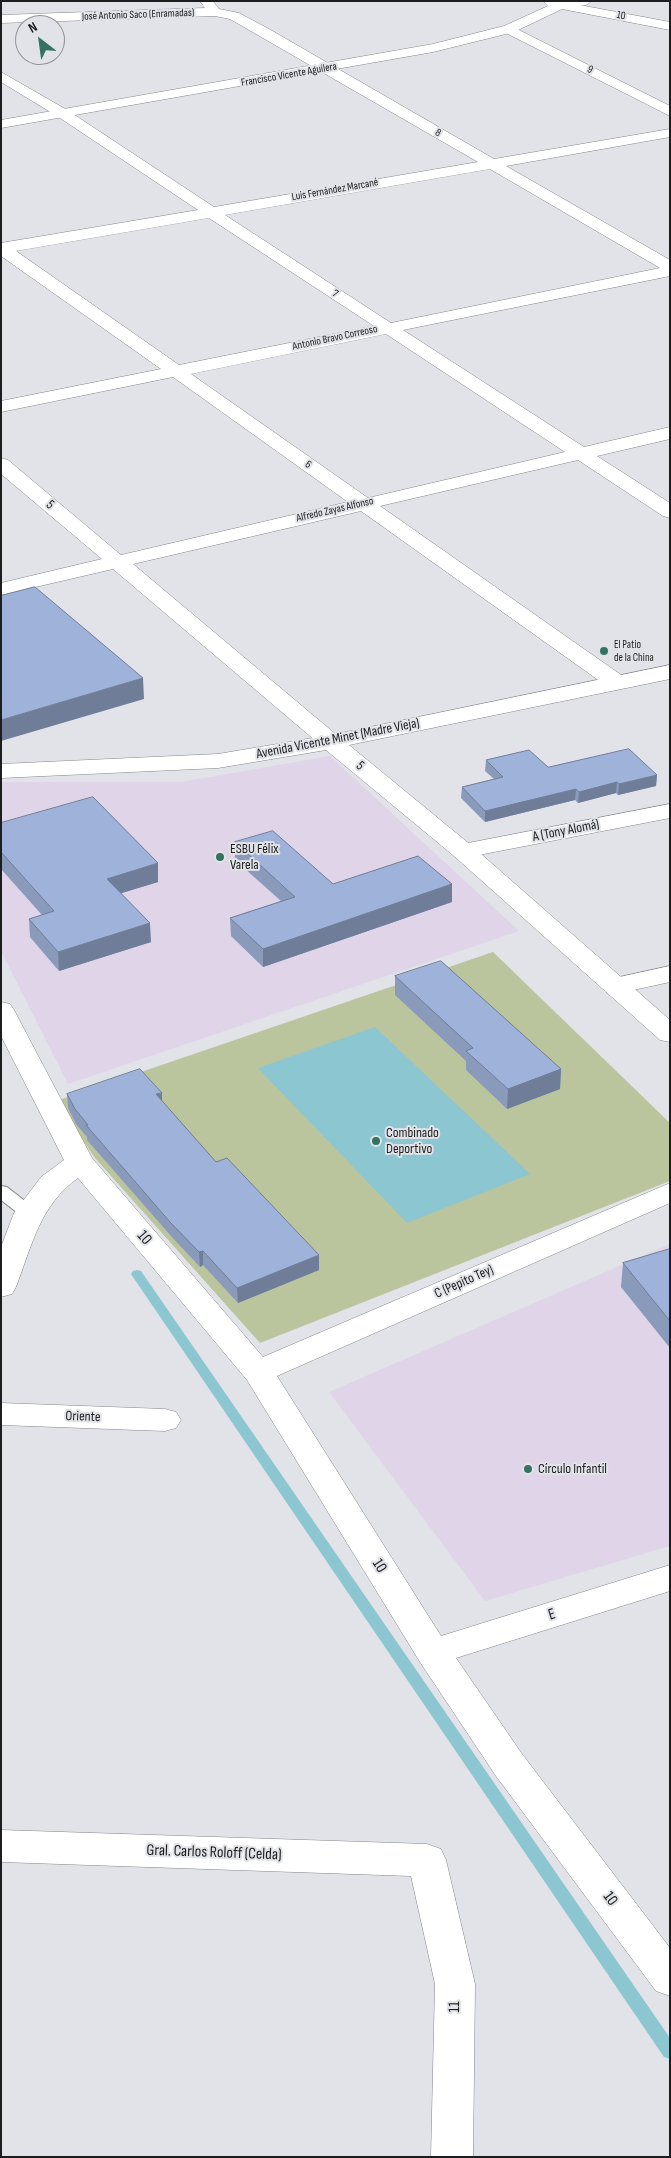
<!DOCTYPE html>
<html>
<head>
<meta charset="utf-8">
<style>
  body { margin:0 }
  #map { position:relative; width:671px; height:2158px; overflow:hidden; background:#e1e3e8; font-family:"Sofia Sans Condensed",sans-serif }
  canvas { display:block }
  .frame { position:absolute; inset:0; border:2px solid #1c1d1f; pointer-events:none }
  .north { position:absolute; left:15px; top:15px; width:50px; height:50px; box-sizing:border-box; background:#e1e3e8; border:1px solid #929498; border-radius:50%; rotate:330deg; font-size:14px; font-weight:700; line-height:20px; text-align:center; color:#1c1d1f }
  .north::after { content:''; display:block; margin:auto; width:18px; height:22px; background:#347361; clip-path:polygon(50% 0,100% 100%,50% 72%,0 100%) }
</style>
</head>
<body>
<div id="map">
<canvas width="671" height="2158"></canvas>
<div class="frame"></div>
<div class="north">N</div>
</div>
<script>
const ctx = document.querySelector('canvas').getContext('2d');
ctx.lineJoin = 'round';
function fill(path, color) {
  ctx.fillStyle = color;
  ctx.fill(path, 'evenodd');
}
function strokePath(path, color, width, dash) {
  ctx.strokeStyle = color;
  ctx.lineWidth = width;
  ctx.lineCap = dash ? 'butt' : 'round';
  ctx.setLineDash(dash || []);
  ctx.stroke(path);
}
function write(font, color, halo, rows, align = 'center') {
  ctx.font = font + ' "Sofia Sans Condensed",sans-serif';
  ctx.lineWidth = 4;
  ctx.setLineDash([]);
  ctx.textBaseline = 'middle';
  ctx.strokeStyle = halo;
  ctx.fillStyle = color;
  for (const [text, x, y, turn = 0] of rows) {
    ctx.save();
    ctx.translate(x, y);
    ctx.rotate((+turn || 0) * Math.PI / 180);
    ctx.textAlign = isNaN(turn) ? turn : align;
    if (halo) ctx.strokeText(text, 0, 0);
    ctx.fillText(text, 0, 0);
    ctx.restore();
  }
}
fill(new Path2D(`
  M330,756l189,175 -451,153 -67,-133v-169h180z
  M670,1244v302l-185,55 -156,-209z`), '#e0d4e8');
fill(new Path2D(`
  M493,952l177,171v58l-410,162 -165,-185 -39,-57z`), '#bac59e');
fill(new Path2D(`
  M375,1027l155,147 -123,49 -149,-155z`), '#8cc6d0');
fill(new Path2D(`
  M137,1270l4,1 529,767v21l-6,-2 -531,-780 -2,-3 2,-3z`), '#8cc6d0');
const lane = new Path2D(`
  M1,1186l6,1 28,22 3,4 -3,4h-12l-22,-17z`);
const street = new Path2D(`
  M200,1h13l6,8 20,4 30,16 225,130 176,-30v8l-164,29 164,94v16l-267,54 181,117 86,-20v12l-73,17 73,47v15l-7,-2 -85,-56 -198,46 244,171 3,5 -3,5 -8,2 -8,-2 -247,-176 -228,53 206,173 3,5 -3,5 -8,2 -8,-2 -210,-178 -112,26v-12l101,-24 -101,-85v-16l7,2 113,95 227,-53 -175,-125 -172,35v-11l160,-32 -160,-113v-13l197,-33 -141,-94 -56,-34v-10l66,38 147,97 264,-45 -248,-143 -15,-3 -214,7v-8l204,-7zM490,169l170,99 -269,55 -166,-108zM209,218l165,108 -195,39 -163,-114zM386,334l179,118 -197,46 -177,-124z
  M563,1h29l-6,4 -27,3 -2,-3z
  M509,25l161,81v10l-166,-84 -1,-3z
  M670,804v14l-207,40 -9,-2 -3,-5 3,-5 9,-2z
  M670,966v16l-55,12 -9,-2 -4,-6 4,-6z
  M1,1002l9,2 4,6 78,148 171,199 407,-174v20l-393,173 164,260 229,-71v26l-214,67 66,96 148,194v48l-14,-5 -160,-215 -76,-114 -173,-282 -169,-202c-38,27 -46,67 -62,109l-4,7 -11,3v-50l13,-34 27,-36 23,-17 -63,-124z
  M1,1403l164,6 11,3 5,8 -5,8 -11,3 -164,-6z
  M1,1830l426,14 14,5 5,11 29,124 -2,173h-42l4,-173 -24,-108 -410,-14z`);
const secondary = new Path2D(`
  M546,1h29l-1,3 96,18v8l-108,-21 -48,23 -81,20 -432,76v-8l432,-76 71,-18 44,-20 -3,-3z
  M670,665v14l-321,66 123,101 198,174v22l-10,-2 -206,-184 -128,-106 -108,18 -217,10v-14l217,-10 113,-19z`);
strokePath(lane, '#84868b', 2);
strokePath(street, '#84868b', 1);
strokePath(secondary, '#84868b', 1);
fill(lane, '#fff');
fill(street, '#fff');
fill(secondary, '#fff');
fill(new Path2D(`
  M486,760l62,7 109,8 -1,11 -38,9 -2,-2 -38,10 -3,-3 -90,22 -24,-24 1,-11 32,-8 -9,-8z
  M1,823l157,59 -37,11 30,49 -92,29 -29,-34 -1,-18 13,-4 -41,-46z
  M235,842l98,42h119v18l-189,65 -32,-31 -1,-18 51,-17 -46,-41z
  M395,976l166,93 -1,20 -53,20 -41,-39v-9l-71,-66z
  M67,1094l95,7 54,61 103,108 -81,33 -35,-38 -3,2 -29,-31 -84,-96v-3l-11,-13 -8,-16z
  M670,1249v99l-49,-61 2,-24z`), '#899abb');
fill(new Path2D(`
  M143,678l1,21 -143,42v-21z
  M657,775l-1,11 -38,9 1,-11z
  M617,782l-1,11 -38,10 1,-11z
  M576,789l-1,11 -90,22v-11z
  M158,863v19l-49,15 -2,-18z
  M452,884v18l-189,65v-18z
  M150,923l1,19 -92,29 -1,-19z
  M561,1069l-1,20 -53,20 1,-20z
  M162,1093v14l-6,-13z
  M203,1251v14l-3,2 -1,-15z
  M319,1255v15l-81,33 -1,-15z`), '#6f7d99');
const building = new Path2D(`
  M35,587l108,91 -142,42v-124z
  M629,749l28,26 -38,9 -2,-2 -38,10 -3,-3 -91,22 -23,-24 41,-10 -17,-17 43,-10 19,17z
  M93,797l65,66 -51,16 43,44 -92,29 -29,-33 25,-8 -53,-59v-29z
  M273,831l60,53 85,-28 34,28 -189,65 -33,-31 65,-21 -60,-55z
  M441,961l120,108 -53,20 -42,-38 7,-3 -78,-72z
  M140,1069l22,24 -6,1 60,68 11,-4 92,97 -82,33 -34,-37 -4,1 -29,-30 -84,-97h2l-13,-16 -8,-15z
  M670,1249v72l-47,-58z`);
fill(building, '#9fb3da');
strokePath(building, '#6f7d99', 1);
for (const [x, y, r, color] of [
  [604,651,5,"#347361"],
  [220,857,5,"#347361"],
  [376,1141,5,"#347361"],
  [528,1469,5,"#347361"]
]) {
  const dot = new Path2D();
  dot.arc(x, y, r, 0, 2 * Math.PI);
  ctx.fillStyle = color;
  ctx.fill(dot);
  strokePath(dot, '#e1e3e8', 2);
}
write('11px', '#1c1d1f', '#e1e3e8', [
  ["José Antonio Saco (Enramadas)",138,15,-2],
  ["10",621,16,11],
  ["9",590,70,27],
  ["Francisco Vicente Aguilera",289,75,-10],
  ["8",438,133,30],
  ["Luis Fernández Marcané",335,190,-10],
  ["7",335,294,33],
  ["Antonio Bravo Correoso",335,338,-12],
  ["6",308,465,35],
  ["Alfredo Zayas Alfonso",335,510,-13]
]);
write('11px', '#1c1d1f', '#e1e3e8', [
  ["El Patio",614,645],
  ["de la China",614,658]
], 'left');
write('14px', '#1c1d1f', '#e1e3e8', [
  ["5",50,505,40],
  ["Avenida Vicente Minet (Madre Vieja)",338,739,-11],
  ["5",360,766,40],
  ["A (Tony Alomá)",566,831,-11],
  ["C (Pepito Tey)",464,1282,-24],
  ["Oriente",83,1417,2]
]);
write('14px', '#1c1d1f', '#e1e3e8', [
  ["ESBU Félix",230,849],
  ["Varela",230,865],
  ["Combinado",386,1133],
  ["Deportivo",386,1149],
  ["Círculo Infantil",538,1469]
], 'left');
write('16px', '#1c1d1f', '#e1e3e8', [
  ["10",144,1238,50],
  ["10",379,1566,58],
  ["E",552,1615,-17],
  ["Gral. Carlos Roloff (Celda)",214,1853,2],
  ["10",610,1899,53],
  ["11",455,2007,-89]
]);
</script>
</body>
</html>
